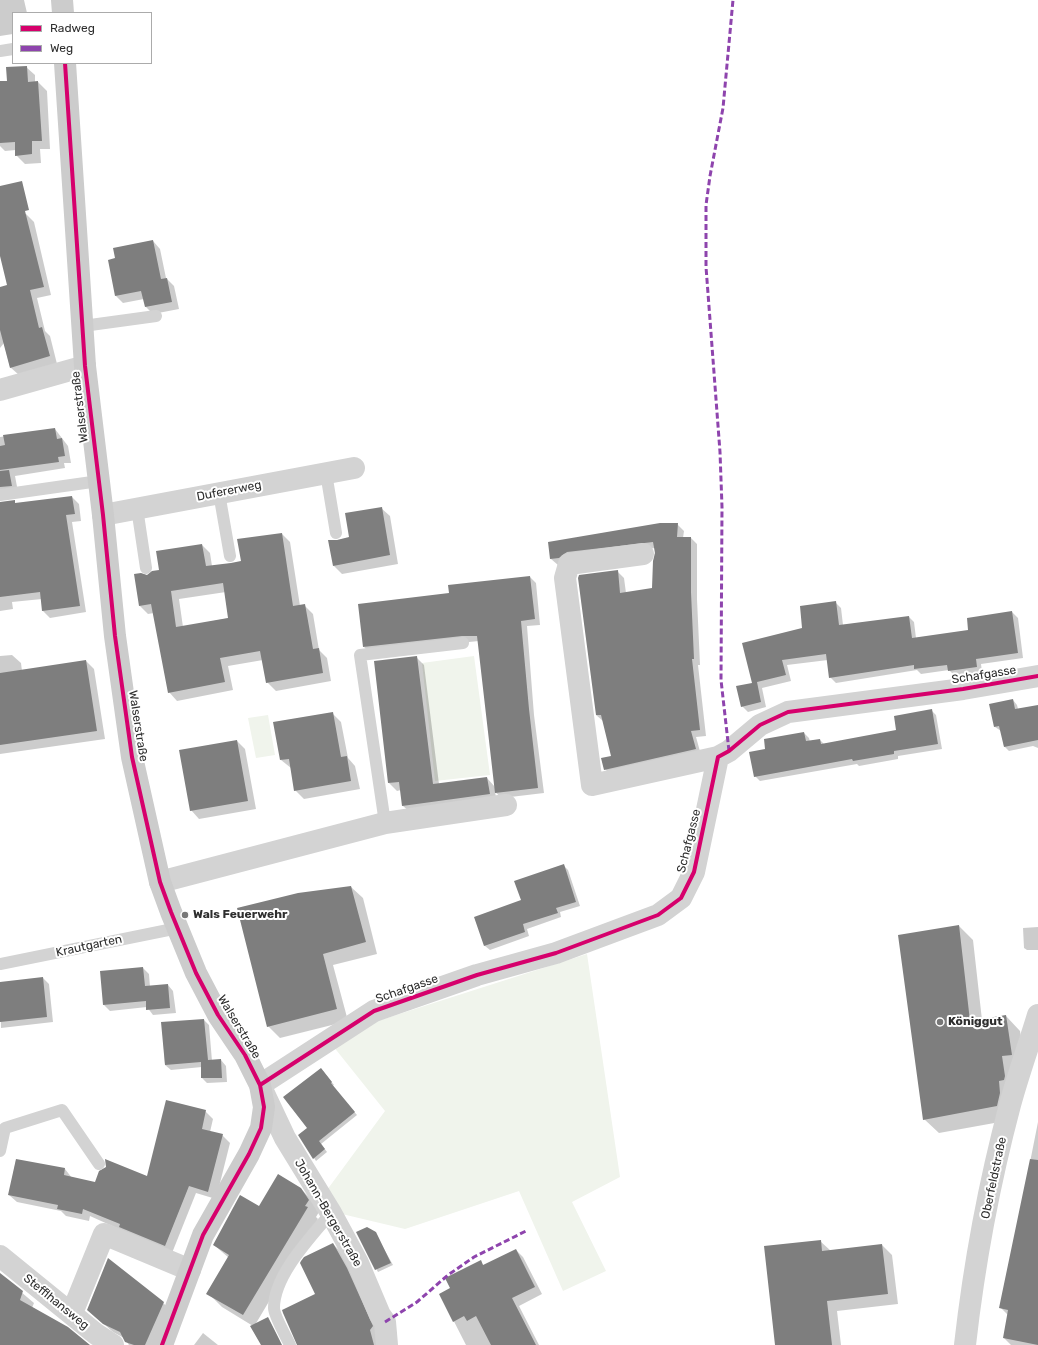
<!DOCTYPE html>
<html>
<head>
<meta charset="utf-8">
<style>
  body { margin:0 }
  #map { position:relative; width:1038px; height:1345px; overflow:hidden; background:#fff; font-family:Rubik,sans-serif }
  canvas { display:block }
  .legend { position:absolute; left:12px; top:12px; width:140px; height:52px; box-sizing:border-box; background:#fff; border:1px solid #ababab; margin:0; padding:5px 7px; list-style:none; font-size:12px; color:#2e2e2e }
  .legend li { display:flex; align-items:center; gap:8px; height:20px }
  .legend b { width:20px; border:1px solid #ababab }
</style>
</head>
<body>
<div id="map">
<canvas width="1038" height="1345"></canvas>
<ul class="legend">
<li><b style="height:5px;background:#d6006c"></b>Radweg</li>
<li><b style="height:5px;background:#8e44ad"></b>Weg</li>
</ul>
</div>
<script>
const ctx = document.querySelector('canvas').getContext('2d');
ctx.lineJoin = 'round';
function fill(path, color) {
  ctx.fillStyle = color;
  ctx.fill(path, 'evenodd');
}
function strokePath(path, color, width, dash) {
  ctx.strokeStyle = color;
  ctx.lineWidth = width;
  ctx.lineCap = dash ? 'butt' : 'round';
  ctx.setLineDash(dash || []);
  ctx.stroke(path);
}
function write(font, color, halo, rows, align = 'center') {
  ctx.font = font + ' Rubik,sans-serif';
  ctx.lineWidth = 4;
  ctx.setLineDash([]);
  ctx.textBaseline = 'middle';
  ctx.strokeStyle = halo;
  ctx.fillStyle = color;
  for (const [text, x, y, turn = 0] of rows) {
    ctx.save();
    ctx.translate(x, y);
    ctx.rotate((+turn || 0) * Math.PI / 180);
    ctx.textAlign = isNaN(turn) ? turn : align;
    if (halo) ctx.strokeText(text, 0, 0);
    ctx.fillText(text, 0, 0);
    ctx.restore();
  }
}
fill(new Path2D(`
  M474,656l16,119 -55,6 -13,-118z
  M268,715l7,40 -19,3 -8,-40z
  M587,954l33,223 -48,25 34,69 -43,20 -44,-100 -114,38 -63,-15 -15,-24 58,-79 -52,-65 35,-22z`), '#f0f4ec');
fill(new Path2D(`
  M0,0h24l3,13h-14v21l-13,2z
  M26,67l9,8v7h3l9,9 3,58h-10l1,14 -16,1 -9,-9v-5l-11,1 -5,-5v-64h8z
  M26,214l8,8 17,73 -14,3 8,33 5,5 7,28 -38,11 -9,-8 -6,-24 -4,5v-52l13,10 -13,-55v-30z
  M153,241l7,8 6,29 8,8 5,23 -26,5 -7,-7 -2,-8 -21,4 -7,-7 -7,-35 7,-2z
  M55,429l13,17 3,17h-7l1,5 -50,8 3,16 -18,8v-63z
  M72,497l7,7 2,17 -9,1 14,90 -36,6 -7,-7 -1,-12 -30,3 1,7 -13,2v-108l14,-1 3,2z
  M381,508l9,8 8,48 -56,10 -8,-8 3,-25 13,-3z
  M677,524l7,7 -1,7h8l6,6v55l3,66h-2l8,71 -10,1 5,18 -90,20 -6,-6 7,-13 -9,-35 -7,-6 21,-144 7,7 2,15 27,-4 2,-41 -81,10 -16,7 -7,-6 -2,-16z
  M282,534l8,8 10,64 4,-1 9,9 6,36 8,8 4,23 -55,10 -9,-9 -4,-22 -35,6 5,24 -56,11 -8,-9 -15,-79 -6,1 -9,-9 9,-29 12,-5 42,-26 8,8 2,13 30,-4zM226,592l3,26 -46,9 -4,-28z
  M530,577l6,6 4,42 -13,1 7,89 10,78 -42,5 -7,-6 2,10 -86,11 -8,-7 -2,-16 -4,1 -8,-8 -14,-121 41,-5 8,8 15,119 48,-6 8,9 -16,-146 -110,11 -5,-5 86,-53z
  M835,602l6,6 2,17 66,-8 5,5 2,16 54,-7 42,-19 6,6 5,40 -42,6 1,8 -27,4 -6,-6 -28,4 -4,-4 -81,13 -6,-6 -2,-17 -41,5 4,16 -29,7 4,19 -18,5 -6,-6 11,-22 51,-55z
  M12,655l9,8 1,8 64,-10 8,8 11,70 -105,15v-98z
  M1013,700l4,5 1,4 20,-3v42l-5,-2 -24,5 -5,-5 -3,-15 -6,-4z
  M931,710l5,5 6,34 -44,7v3l-39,7 -2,-2 -97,17 -5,-5 12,-26 37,-17 5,5 1,4 10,-2 4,4 73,-13z
  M332,713l9,9 7,36 7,8 5,23 -56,10 -9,-9 -4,-22 -10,-8z
  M237,741l8,8 11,60 -57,10 -8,-9z
  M564,866l4,4 12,36 -20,6 1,5 -34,12 2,7 -39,14 -5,-4 -10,-28 47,-17z
  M351,887l12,11 14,56 -44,11 15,56 -68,17 -12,-12z
  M959,926l14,14 9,80 24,-4 14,15 6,38 -15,51 -72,13 -15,-14z
  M1038,927v23h-11l-3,-2 -1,-20z
  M143,968l6,6 1,13 18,-2 5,6 3,22 -23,2 -6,-8 -37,4 -6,-6 -3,-33z
  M43,978l6,6 4,38 -52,6 -1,-45z
  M204,1020l5,5 3,36 9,-1 5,6 1,16 -20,1 -5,-5v-11l-31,3 -6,-5 -3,-42z
  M323,1071l11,14 -2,1 25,29 -36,29 6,8 -11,9 -17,-26 9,-7z
  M205,1111l8,8 -3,13 12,3 8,8 -14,56 -20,-6 -24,60 -82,-37 -1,5 -23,-5 -5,-5 -44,-9 -8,-7 7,-35 49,9 7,9 24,5 52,-5z
  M1038,1122v223h-27l-7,-7 4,-23 -7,-7z
  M300,1188l12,12 7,12 -3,5 2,2 -63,106 13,-7 12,23 -8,4h-10l-9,-19 -31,-19 -12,-12 19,-37 -15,-13 45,-38z
  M357,1233h18l18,32 -15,7z
  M820,1241l11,10 51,-6 10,10 6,49 -61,7 4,34h-65z
  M333,1244l9,9 39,83 -1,9h-82z
  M516,1250l7,7 19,37 -23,12 20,39h-73l-26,-51 11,-5 29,-27 4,4z
  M0,1274l34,29 -2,5 55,37h-87z
  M163,1303l9,8 -15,34h-28l-5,-7 -11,-6 -25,-22z
  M203,1333l15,12h-24z`), '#0003');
fill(new Path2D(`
  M27,66l1,16 10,-1 4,60h-10v13l-17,2v-14l-15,1v-62h7l-1,-14z
  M22,181l7,29 -4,1 19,76 -14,3 9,38 3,-1 8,29 -40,12 -10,-38v-43l7,-2 -7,-29v-70z
  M153,240l8,39 6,-1 5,24 -27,5 -4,-16 -26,5 -7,-36 7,-2 -2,-10z
  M55,428l2,11 5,-1 3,18 -7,1 1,5 -59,8v-24l5,-1 -2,-10z
  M9,470l3,16 -12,1v-16z
  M72,496l3,18 -9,1 14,91 -38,5 -2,-19 -40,5v-95l15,-2v3z
  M382,507l8,48 -57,11 -5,-26h9l12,-3 -4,-24z
  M660,523h18l-1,14h14v55l3,67h-2l8,71 -9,1 5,18 -92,21 -3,-12 10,-2 -10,-41h-5l-18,-137 1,-3 39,-5 2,23 32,-5 1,-27 2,-8 -2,-11 -86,10 -8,6 -9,1 -2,-17z
  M282,533l11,73 12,-2 8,45 6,-1 4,25 -57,10 -6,-32 -40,7 5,24 -57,11 -17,-89 -12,2 -5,-32 7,-1 6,2 5,-4 7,-1 -3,-19 46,-7 4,22 25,-3 10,-2 -4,-22zM223,583l5,35 -52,9 -5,-36z
  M530,576l5,43 -14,2 8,88 9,79 -43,5 -18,-157h-15l-99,11 -5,-43 91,-11 -1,-8z
  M836,601l3,24 70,-9 3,22 56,-8 -1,-12 45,-7 6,42 -42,6 1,8 -29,4 -1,-6 -33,4v-4l-85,13 -3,-24 -44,6 4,15 -29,7 4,20 -20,5 -5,-21 16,-3 -10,-40 60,-15 -2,-22z
  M417,656l16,128 54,-7 3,17 -88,12 -3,-24 -11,1 -14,-122z
  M86,660l11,71 -97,14v-72z
  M1013,699l2,10 23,-4v35l-34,7 -5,-21 -5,1 -5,-23z
  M932,709l6,35 -44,7v3l-41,7 -1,-2 -98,18 -5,-25 16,-3 -1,-10 40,-7 2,9 14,-2 1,5 75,-14 -2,-14z
  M333,712l8,45 6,-1 4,25 -57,10 -5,-32 -9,1 -7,-38z
  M237,740l11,61 -58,10 -11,-61z
  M564,864l12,38 -20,6 2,5 -35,11 2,8 -41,14 -10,-29 47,-17 -7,-19z
  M351,886l15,56 -43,12 14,55 -70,18 -30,-119 61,-15z
  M959,925l11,96 36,-6 6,40 -10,1 3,20 -1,4 -5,1 1,12 -3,13 -74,14 -25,-185z
  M143,967l2,19 23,-2 2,24 -24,2v-9l-43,4 -3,-34z
  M43,977l4,40 -47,5v-40z
  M204,1019l4,41 13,-1 1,19h-21v-16l-36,3 -4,-43z
  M321,1068l11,14 -1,1 24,29 -36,29 6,8 -12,10 -15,-24 9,-7 -24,-31z
  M166,1100l40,10 -4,19 21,5 -15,58 -19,-6 -24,60 -46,-19 1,-3 -37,-15 -1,5 -25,-5 1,-4 -50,-10 8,-36 49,9 -1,7 31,7 4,-11 7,-4 -1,-8 42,17z
  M1030,1159l8,1v185l-35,-7 5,-28 -9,-2z
  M278,1174l23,14 8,12 -4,6 3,1 -65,108 -37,-21 23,-39 -16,-10 27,-50 19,11z
  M367,1227l9,5 15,31 -16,7 -19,-38z
  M821,1240l1,11 60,-7 6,50 -61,7 5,44h-57l-11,-99z
  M333,1243l14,25 26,58 -3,4 4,15h-77l-14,-32 -1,-3 33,-16 -15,-31 1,-2 3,-4z
  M516,1249l19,38 -23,11 24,47h-45l-15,-29 -9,5 -3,-5 -11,6 -14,-28 11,-6 -5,-10 36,-18 2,5z
  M108,1258l56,44 -19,43h-11l-9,-3 -5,-10 -17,-8 -16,-14z
  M0,1273l23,18 -3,9 48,27 22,18h-90z
  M268,1317l14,28h-21l-11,-19z`), '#7e7e7e');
strokePath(new Path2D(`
  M0,51l13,-2
  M83,326l73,-10
  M326,473l10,60
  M219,493l11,63
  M0,495l99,-14
  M137,508l9,60
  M385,823l-25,-168 103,-12
  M0,964l178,-36
  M0,1151l5,-23 57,-18 37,54
  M290,1345c-4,-9 -16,-29 -16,-37 0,-33 37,-71 57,-95`), '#d3d3d3', 12);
strokePath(new Path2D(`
  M0,390l85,-24
  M103,515l251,-47
  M643,554l-74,10 -4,14 27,207 126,-28
  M160,882l225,-59 121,-18
  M0,1256l96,78 17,11
  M72,1313l32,-79 86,36
  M387,1345l-2,-23 -5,-7 -22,-52 -27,-50 -46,-75 -25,-53 114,-74 103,-36 79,-22 102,-38 23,-17 13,-26 24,-115 11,-6 31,-26 28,-13 175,-23 75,-13
  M965,1345c9,-80 24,-161 45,-240 8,-30 19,-60 28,-90`), '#d3d3d3', 22);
strokePath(new Path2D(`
  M62,0l1,13
  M65,63l20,303 18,149 12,121 17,121 28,125 11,30 25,61 22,42 27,40 15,30 4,22 -3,21 -12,26 -46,81 -41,110`), '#ccc', 22);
strokePath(new Path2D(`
  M729,751l-8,-71 1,-173 -2,-55 -14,-185v-62l4,-29 13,-68 10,-108
  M385,1322l32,-20 31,-27 26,-18 54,-27`), '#8e44ad', 3, [6, 3]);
strokePath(new Path2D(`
  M65,63l20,303 18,149 12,121 17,121 28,125 11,30 25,61 22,42 27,40 15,30 4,22 -3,21 -12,26 -46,81 -41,110
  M260,1085l114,-74 103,-36 79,-22 102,-38 23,-17 13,-26 24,-115 11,-6 31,-26 28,-13 175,-23 75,-13`), '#d6006c', 4);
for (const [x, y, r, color] of [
  [185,915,4,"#777"],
  [940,1022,4,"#777"]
]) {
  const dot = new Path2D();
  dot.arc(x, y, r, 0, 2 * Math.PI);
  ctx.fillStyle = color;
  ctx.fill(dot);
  strokePath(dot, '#fff', 1.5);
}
write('12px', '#2e2e2e', '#fff', [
  ["Walserstraße",80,407,-97],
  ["Dufererweg",229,491,-11],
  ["Schafgasse",984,675,-9],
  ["Walserstraße",138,726,81],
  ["Schafgasse",689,841,-76],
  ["Krautgarten",89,946,-12],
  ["Schafgasse",407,989,-19],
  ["Walserstraße",239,1027,59],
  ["Oberfeldstraße",994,1178,-78],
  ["Johann-Bergerstraße",328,1213,60],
  ["Stefflhansweg",56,1302,39]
]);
write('bold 12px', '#2e2e2e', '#fff', [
  ["Wals Feuerwehr",193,915],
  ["Königgut",948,1022]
], 'left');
</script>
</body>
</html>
